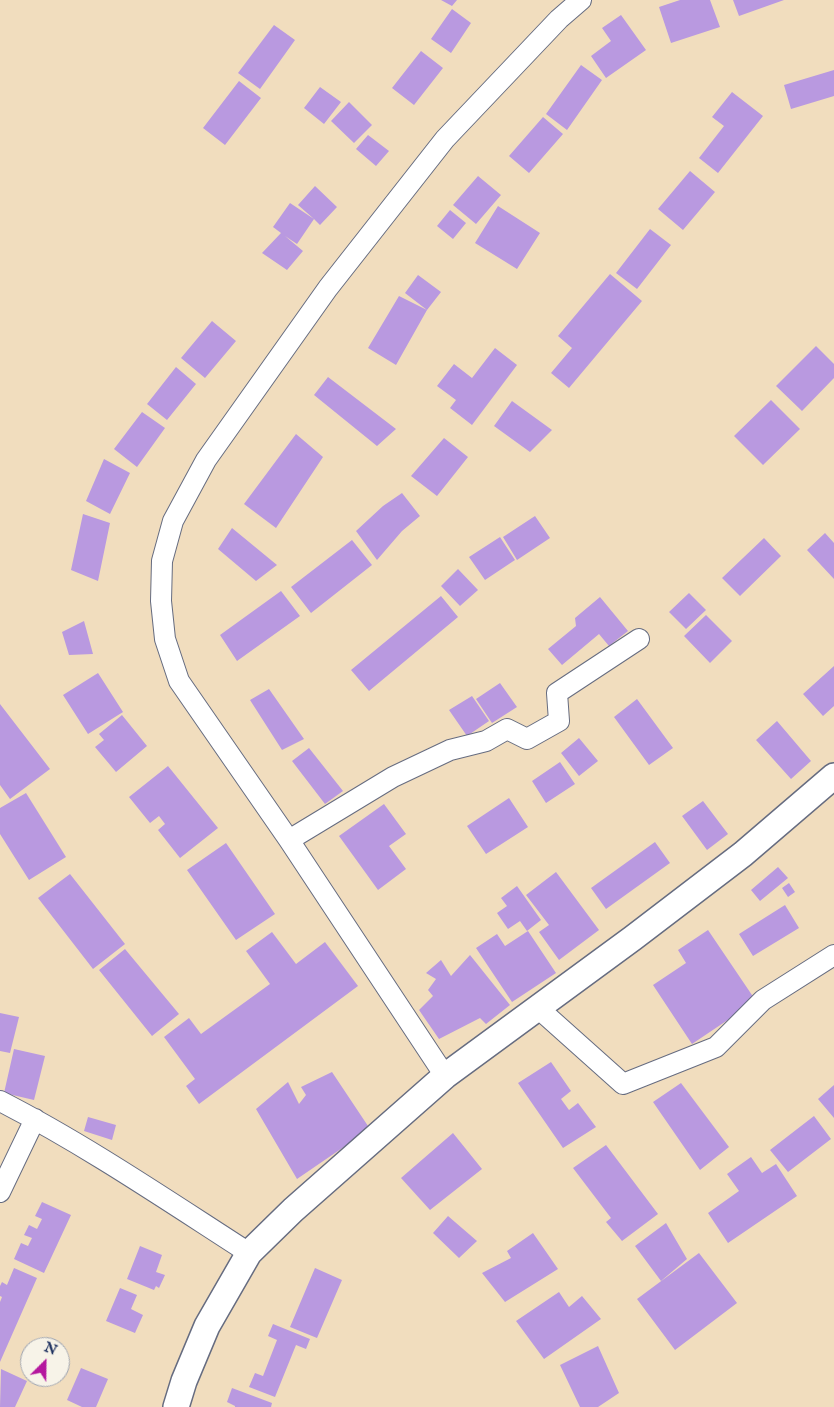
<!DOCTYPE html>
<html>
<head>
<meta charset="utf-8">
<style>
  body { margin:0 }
  #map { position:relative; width:834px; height:1407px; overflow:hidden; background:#f1ddbe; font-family:"IM FELL English",serif }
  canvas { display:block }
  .north { position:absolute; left:20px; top:1337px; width:50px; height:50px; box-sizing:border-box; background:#f7f3e8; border:1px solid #9fa5b1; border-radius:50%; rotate:23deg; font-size:14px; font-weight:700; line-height:20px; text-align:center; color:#1b2f5e }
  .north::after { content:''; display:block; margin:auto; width:18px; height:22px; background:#b5179e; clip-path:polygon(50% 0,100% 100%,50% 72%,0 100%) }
</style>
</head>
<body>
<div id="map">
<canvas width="834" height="1407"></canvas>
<div class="north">N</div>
</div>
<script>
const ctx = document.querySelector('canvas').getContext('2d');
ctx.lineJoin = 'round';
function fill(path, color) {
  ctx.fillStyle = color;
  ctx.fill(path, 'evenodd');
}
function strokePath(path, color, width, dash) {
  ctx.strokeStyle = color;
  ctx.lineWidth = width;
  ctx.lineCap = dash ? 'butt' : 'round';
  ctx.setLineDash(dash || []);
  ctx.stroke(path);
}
fill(new Path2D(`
  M441,0h16l-5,6z
  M680,0h30l10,27 -49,16 -12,-36z
  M733,0h51l-45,16z
  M452,9l19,14 -20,30 -20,-14z
  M621,15l25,35 -40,28 -15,-22 20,-15 -9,-13z
  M274,25l21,15 -35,49 -22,-16z
  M421,51l22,17 -29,37 -22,-17z
  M581,65l21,15 -35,50 -21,-16z
  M834,70v26l-43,13 -7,-24z
  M239,81l22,17 -36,47 -22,-17z
  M320,87l21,15 -17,22 -20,-16z
  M732,92l31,24 -45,57 -19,-15 25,-32 -12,-9z
  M349,102l23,23 -18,18 -23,-22z
  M543,117l20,17 -34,39 -20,-17z
  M368,135l21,16 -13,15 -20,-17z
  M690,171l25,21 -32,38 -25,-21z
  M478,176l23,19 -25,29 -23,-19z
  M315,186l22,21 -17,18 -6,-6 -17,25 -12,-8 18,15 -16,19 -25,-17 19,-20 -8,-6 17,-24 24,16 -16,-14z
  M498,206l42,27 -23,36 -42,-26z
  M450,210l16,13 -13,16 -16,-13z
  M650,229l21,16 -34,44 -21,-16z
  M610,274l32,27 -73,87 -18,-15 21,-25 -14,-12z
  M418,275l23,17 -14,18 -22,-17z
  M399,296l28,14 -31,55 -28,-17z
  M212,321l24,20 -31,37 -24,-20z
  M816,346l18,18v14l-32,33 -26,-25z
  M495,348l22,17 -45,60 -22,-17 6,-8 -19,-14 17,-22 18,14z
  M176,367l20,17 -29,36 -20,-16z
  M328,377l68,52 -19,17 -63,-51z
  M771,400l29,29 -37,36 -29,-29z
  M512,401l40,29 -22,22 -36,-26z
  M142,412l23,16 -28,39 -23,-18z
  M296,434l27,23 -47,71 -32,-24z
  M444,438l24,19 -31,39 -26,-20z
  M104,459l26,14 -20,41 -24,-13z
  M402,493l18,23 -18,15 -25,29 -21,-29 27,-25z
  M83,514l27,9 -12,58 -27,-11z
  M535,516l15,22 -33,22 -14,-23z
  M232,528l45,37 -21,16 -38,-32z
  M825,533l9,10v36l-27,-29z
  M500,537l15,23 -30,20 -16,-23z
  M764,538l17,18 -41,40 -18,-18z
  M352,540l20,25 -61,48 -20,-26z
  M458,569l20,21 -18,16 -19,-20z
  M281,591l19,25 -63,45 -17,-26z
  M689,593l17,17 -20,19 -17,-17z
  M441,596l17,21 -89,74 -18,-21z
  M600,597l28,34 -19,15 -10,-12 -37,31 -14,-16 28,-23 -1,-8z
  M706,615l26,26 -22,22 -26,-27z
  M84,621l9,33 -24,1 -7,-23z
  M834,666v40l-11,10 -20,-22z
  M98,673l25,39 -35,22 -25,-39z
  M500,683l17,24 -25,16 -16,-24z
  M269,689l35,50 -22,11 -32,-50z
  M472,696l17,25 -22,15 -18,-26z
  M637,699l36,49 -24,17 -35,-48z
  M0,704l50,65 -40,30 -10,-14z
  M122,715l25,31 -31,26 -21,-25 9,-7 -5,-6z
  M777,721l34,40 -20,18 -35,-39z
  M579,738l19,23 -19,15 -18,-23z
  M309,748l34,43 -18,13 -33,-43z
  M560,762l15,22 -29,19 -14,-22z
  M168,766l50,62 -38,30 -22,-28 7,-6 -6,-8 -9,7 -21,-26z
  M26,793l40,64 -37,23 -29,-46v-26z
  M509,798l19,29 -42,27 -19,-28z
  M703,801l25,33 -21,16 -25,-34z
  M384,804l22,30 -17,12 17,23 -28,21 -39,-54z
  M655,842l15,21 -64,46 -15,-21z
  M226,843l49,71 -39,26 -49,-70z
  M778,867l10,11 -28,23 -9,-11z
  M556,872l43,58 -40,30 -20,-28 10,-7 -23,-30z
  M70,874l55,70 -32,25 -55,-71z
  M789,883l6,9 -7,5 -6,-9z
  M517,886l24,34 -14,11 -7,-10 -12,8 -11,-16 10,-7 -6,-8z
  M785,905l14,23 -46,28 -14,-22z
  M708,930l48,71 -64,43 -39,-59 33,-22 -8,-13z
  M528,931l28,42 -44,29 -36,-54 21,-14 8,12z
  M272,932l24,32 29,-22 33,44 -159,118 -13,-18 9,-7 -31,-42 25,-19 12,16 69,-50 -24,-33z
  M125,949l54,65 -27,22 -53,-66z
  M470,955l40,50 -24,19 -6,-6 -41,21 -20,-29 14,-14 -5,-6 8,-11 -10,-6 15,-13 10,16z
  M0,1013l19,4 -9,36 -10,-2z
  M14,1049l31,7 -11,44 -30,-7z
  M551,1062l20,29 -10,8 8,11 9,-7 18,24 -33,21 -45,-65z
  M332,1072l38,57 -73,50 -41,-70 32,-27 11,22 7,-9 -5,-8z
  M681,1083l48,64 -29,23 -47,-68z
  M834,1085v33l-16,-19z
  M814,1116l17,23 -43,33 -18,-22z
  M88,1117l28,8 -4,15 -28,-9z
  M453,1133l29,36 -52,41 -29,-32z
  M606,1145l52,69 -36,27 -16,-19 5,-4 -38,-50z
  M751,1157l11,16 14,-9 21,32 -69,47 -20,-30 31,-22 -12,-17z
  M42,1202l29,13 -27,58 -30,-14 7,-16 7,3 4,-8 -8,-3 5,-10 8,4 5,-10 -7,-3z
  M448,1216l29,25 -18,17 -26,-25z
  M666,1223l21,36 -26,22 -26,-35z
  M533,1233l25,36 -53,33 -23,-29 29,-15 -4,-7z
  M140,1246l22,9 -6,17 9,3 -6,13 -3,-2 -2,4 -27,-11z
  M699,1253l38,50 -62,47 -38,-51z
  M14,1268l23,10 -37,84v-60l2,-5 -2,-1v-10l2,-4 5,3z
  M315,1268l27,12 -25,58 -27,-11z
  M120,1288l17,7 -6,14 12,6 -8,18 -29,-12z
  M559,1292l10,15 13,-11 19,23 -57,40 -28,-38z
  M273,1324l37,15 -4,10 -10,-4 -21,52 -26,-10 6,-14 8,3 14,-36 -9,-4z
  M598,1346l21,47 -21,14h-18l-20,-42z
  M81,1368l27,11 -12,28h-14l-15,-7z
  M1,1369l26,12 -12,26h-15z
  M232,1388l40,15 -1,4h-36v-1l-8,-4z`), '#b999e0');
const minor = new Path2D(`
  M289,840l104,-63 57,-27 36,-9 21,-12 20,10 32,-18 -2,-28 82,-54
  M538,1008l85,76 93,-37 47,-47 71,-45
  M445,1076l-156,-236 -110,-159 -14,-42 -4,-38 1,-40 11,-40 33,-61 122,-172 117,-149 114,-120 22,-19
  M0,1101c86,44 168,100 249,152
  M0,1192l35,-73`);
const tertiary = new Path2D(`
  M176,1407l8,-26 23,-55 42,-73 44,-43 152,-134 188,-138 110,-84 91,-78`);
strokePath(minor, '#666c80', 22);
strokePath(tertiary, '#666c80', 28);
strokePath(minor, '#fff', 20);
strokePath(tertiary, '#fff', 25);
</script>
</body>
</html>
